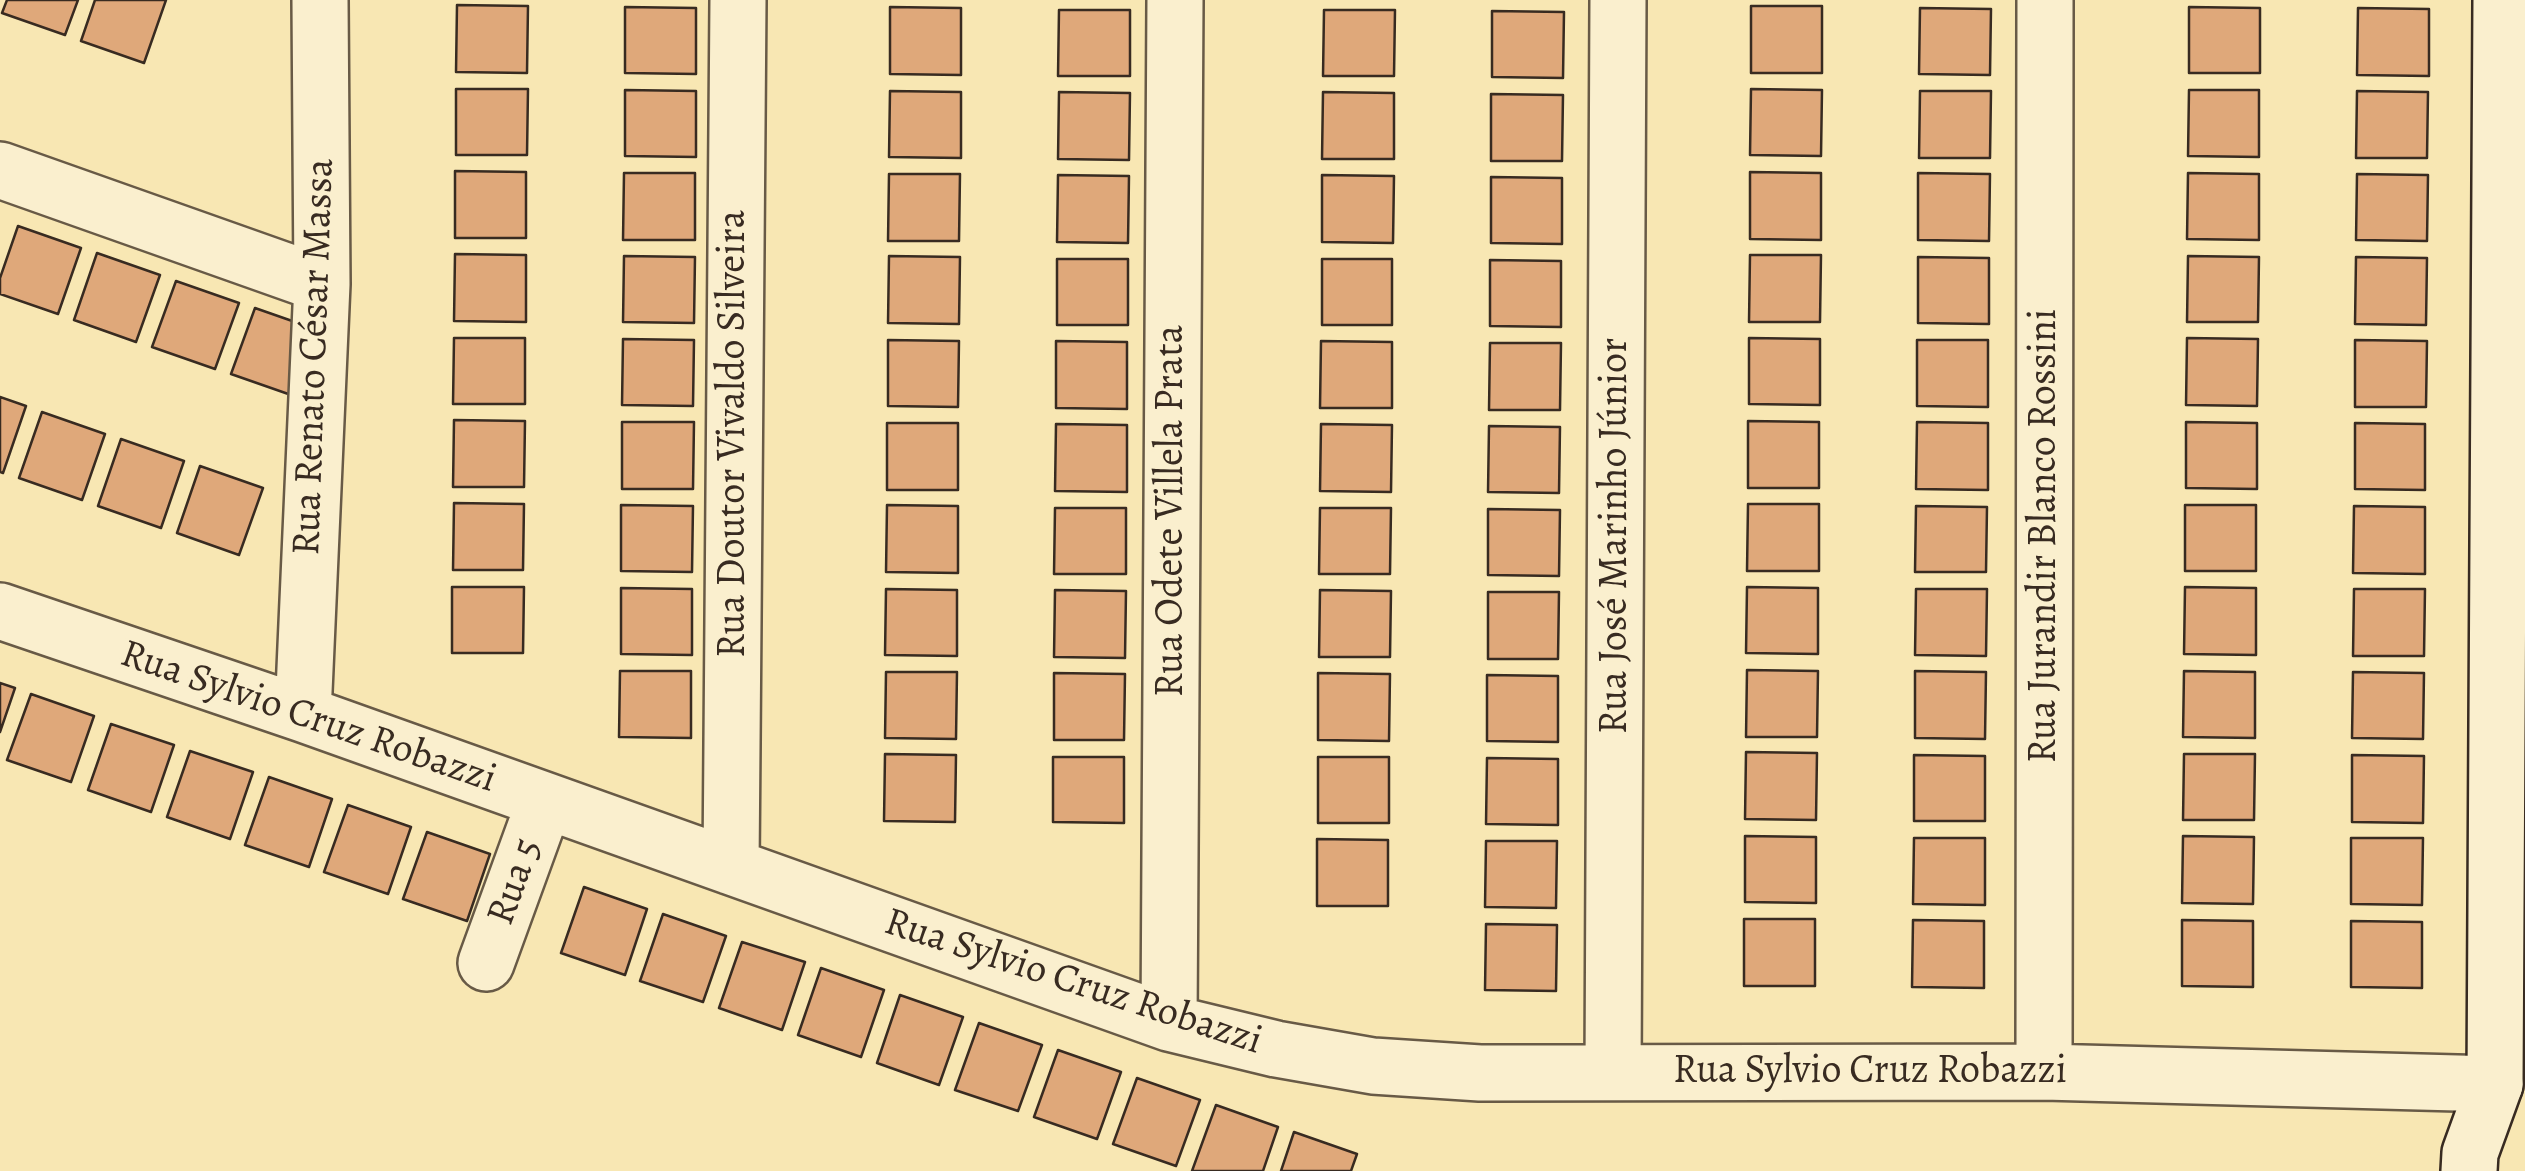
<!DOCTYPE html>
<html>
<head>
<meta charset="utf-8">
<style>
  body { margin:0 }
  canvas { display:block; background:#f8e7b3 }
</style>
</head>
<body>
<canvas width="2525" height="1171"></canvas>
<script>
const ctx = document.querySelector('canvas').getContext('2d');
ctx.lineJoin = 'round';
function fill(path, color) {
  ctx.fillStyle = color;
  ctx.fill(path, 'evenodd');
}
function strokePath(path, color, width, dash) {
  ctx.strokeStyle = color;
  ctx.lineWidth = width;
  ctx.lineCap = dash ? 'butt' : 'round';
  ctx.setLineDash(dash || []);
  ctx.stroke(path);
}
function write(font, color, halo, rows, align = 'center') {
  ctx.font = font + ' Alegreya,serif';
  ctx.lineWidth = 8;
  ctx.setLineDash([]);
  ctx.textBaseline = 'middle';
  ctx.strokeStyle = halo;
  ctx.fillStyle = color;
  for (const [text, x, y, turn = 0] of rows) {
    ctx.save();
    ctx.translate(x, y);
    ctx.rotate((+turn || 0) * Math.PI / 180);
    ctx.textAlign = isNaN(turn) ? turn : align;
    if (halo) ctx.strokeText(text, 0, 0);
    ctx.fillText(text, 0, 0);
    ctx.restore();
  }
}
const building = new Path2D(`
  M7,0h71l-13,35 -63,-22z
  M95,0h71l-22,63 -63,-22z
  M457,5l71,1 -1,67 -71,-1z
  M1751,6h71v67h-71z
  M625,7l71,1v66l-71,-1z
  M890,7l71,1v67l-71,-1z
  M2189,7l71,1v65h-71z
  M1920,8l71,1 -1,66 -71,-1z
  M2358,8l71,1v67l-72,-1z
  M1059,10h71v66h-72z
  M1324,10h71l-1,66h-71z
  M1492,11l72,1 -1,66 -71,-1z
  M456,89h72l-1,66h-71z
  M1751,89l71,1 -1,66 -71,-1z
  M625,90l71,1v66l-71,-1z
  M2189,90h70v67l-71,-1z
  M890,91l71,1v66l-72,-1z
  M1920,91h71l-1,67h-71z
  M2357,91l71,1 -1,66h-71z
  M1059,92l71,1 -1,67 -71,-1z
  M1323,92l71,1v66h-72z
  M1491,94l72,1 -1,66h-71z
  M455,171l71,1v66h-71z
  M1750,172l71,1v67l-71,-1z
  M624,173h71v67h-72z
  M1918,173l72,1 -1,67 -71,-1z
  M2188,173l71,1v66l-72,-1z
  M889,174h71l-1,67h-71z
  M2357,174l71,1 -1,66 -71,-1z
  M1058,175l71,1 -1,67 -71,-1z
  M1322,175l72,1 -1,67 -71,-1z
  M1491,177l71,1v66l-71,-1z
  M18,226l63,22 -23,66 -58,-20v-16z
  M97,253l63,22 -24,67 -62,-22z
  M455,254l71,1v67l-72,-1z
  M1750,255h71l-1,67h-71z
  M624,256l71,1 -1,66 -71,-1z
  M889,256l71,1 -1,67 -71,-1z
  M2188,256l71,1 -1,65h-71z
  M1918,257l71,1v66l-71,-1z
  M2356,257l71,1 -1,67 -71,-1z
  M1057,259h71v66h-71z
  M1322,259h70v66h-70z
  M1490,260l71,1v66l-71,-1z
  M176,281l63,22 -24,66 -63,-22z
  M255,308l63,22 -24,66 -63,-22z
  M454,338h71v66h-72z
  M1749,338l71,1v66l-71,-1z
  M2187,338l71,1 -1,67 -71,-1z
  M623,339l71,1 -1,66 -71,-1z
  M888,340l71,1 -1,66 -70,-1z
  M1917,340h71v67l-71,-1z
  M2355,340l72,1 -1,66h-71z
  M1056,341l71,1v67l-71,-1z
  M1321,341l71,1v66h-72z
  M1490,343h71l-1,67h-71z
  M0,397l26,9 -23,67 -3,-1z
  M42,412l63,22 -23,66 -63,-22z
  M454,420l71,1 -1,66h-71z
  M1748,421l71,1v66h-71z
  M622,422h72l-1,67h-71z
  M1917,422l71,1v67l-72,-1z
  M2186,422l71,1v66l-71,-1z
  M887,423h71v67h-71z
  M2355,423l70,1v66l-70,-1z
  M1056,424l71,1v67l-72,-1z
  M1321,424l71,1 -1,67 -71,-1z
  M1489,426l71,1 -1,66 -71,-1z
  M121,439l63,22 -23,67 -63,-22z
  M200,466l63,22 -24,67 -62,-22z
  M454,503l70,1 -1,66h-70z
  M1748,504h71v67h-72z
  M621,505l72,1 -1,66 -71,-1z
  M887,505l71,1v67l-72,-1z
  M2185,505h71v66h-71z
  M1916,506l71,1 -1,65h-71z
  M2354,506l71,1v67l-72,-1z
  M1055,508h71v66h-72z
  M1320,508h71l-1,66h-71z
  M1488,509l72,1 -1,66 -71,-1z
  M452,587h72l-1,66h-71z
  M1747,587l71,1v66l-72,-1z
  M2185,587l71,1v67l-72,-1z
  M621,588l71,1v66l-71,-1z
  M886,589l71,1v66l-72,-1z
  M1916,589h71l-1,67 -71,-1z
  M2354,589h71l-1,67h-71z
  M1055,590l71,1 -1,67 -71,-1z
  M1320,590l71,1 -1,66h-71z
  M1488,592h71l-1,67h-70z
  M1747,670l71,1 -1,66h-71z
  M620,671h71v67l-72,-1z
  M1915,671l71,1 -1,67 -70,-1z
  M2184,671l71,1v66l-72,-1z
  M886,672h71l-1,67 -71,-1z
  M2353,672l71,1 -1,66 -71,-1z
  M1054,673l71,1 -1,66h-70z
  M1318,673l72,1 -1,67 -71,-1z
  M1487,675l71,1v66l-71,-1z
  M0,683l15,5 -15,44z
  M31,694l63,22 -23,66 -64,-22z
  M111,724l63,21 -23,67 -63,-22z
  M190,751l63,21 -23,67 -63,-22z
  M1746,752l71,1 -1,67 -71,-1z
  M885,754l71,1 -1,67 -71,-1z
  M2184,754h71l-1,66h-71z
  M1914,755l71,1v65h-71z
  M2352,755l72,1 -1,67 -71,-1z
  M1053,757h71v66l-71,-1z
  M1318,757h71v66h-71z
  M1487,758l71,1v66l-72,-1z
  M269,777l63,22 -23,68 -64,-22z
  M348,805l63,22 -23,67 -64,-22z
  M427,832l63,22 -23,67 -64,-22z
  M1745,836l71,1v66l-71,-1z
  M2183,836l71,1 -1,67 -71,-1z
  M1914,838h71v67l-72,-1z
  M2351,838h72l-1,67 -71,-1z
  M1317,839l71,1v66h-71z
  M1486,841h71l-1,67 -71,-1z
  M584,887l63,22 -22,66 -64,-22z
  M663,914l63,22 -23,66 -63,-21z
  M1744,919h71v67h-71z
  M1913,920l71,1v67l-72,-1z
  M2182,920l71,1v66l-71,-1z
  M2351,921l71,1v66l-71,-1z
  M1486,924l71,1 -1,66 -71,-1z
  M742,942l63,20 -23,68 -63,-22z
  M821,968l63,22 -23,67 -63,-22z
  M900,995l63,22 -24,68 -62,-22z
  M979,1023l63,22 -24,66 -63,-21z
  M1058,1050l63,22 -24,67 -63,-22z
  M1137,1078l63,22 -24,66 -63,-22z
  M1216,1105l62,22 -15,44h-71z
  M1294,1132l63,22 -6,17h-70z`);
fill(building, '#dfa87a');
strokePath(building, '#382b21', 2.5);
const street = new Path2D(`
  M0,170l322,114
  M0,611l303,103 866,309 107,26 97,17 107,7 564,-1 451,12
  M303,714l19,-430 -2,-284
  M731,867l7,-867
  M486,963l59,-162
  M1169,1023l6,-1023
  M1613,1072l5,-1072
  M2044,1072l1,-1072`);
const secondary = new Path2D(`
  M2469,1171l1,-18 25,-69 6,-1084`);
strokePath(street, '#685a46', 60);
strokePath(secondary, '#382b21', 60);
strokePath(street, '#faefce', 55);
strokePath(secondary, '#faefce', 55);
write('40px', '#382b21', '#faefce', [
  ["Rua Renato César Massa",315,357,-88],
  ["Rua Doutor Vivaldo Silveira",734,434,-90],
  ["Rua Odete Villela Prata",1172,511,-90],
  ["Rua José Marinho Júnior",1616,536,-90],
  ["Rua Jurandir Blanco Rossini",2045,536,-90],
  ["Rua Sylvio Cruz Robazzi",308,718,19],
  ["Rua 5",516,882,-70],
  ["Rua Sylvio Cruz Robazzi",1073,983,18],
  ["Rua Sylvio Cruz Robazzi",1870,1072]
]);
</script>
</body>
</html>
